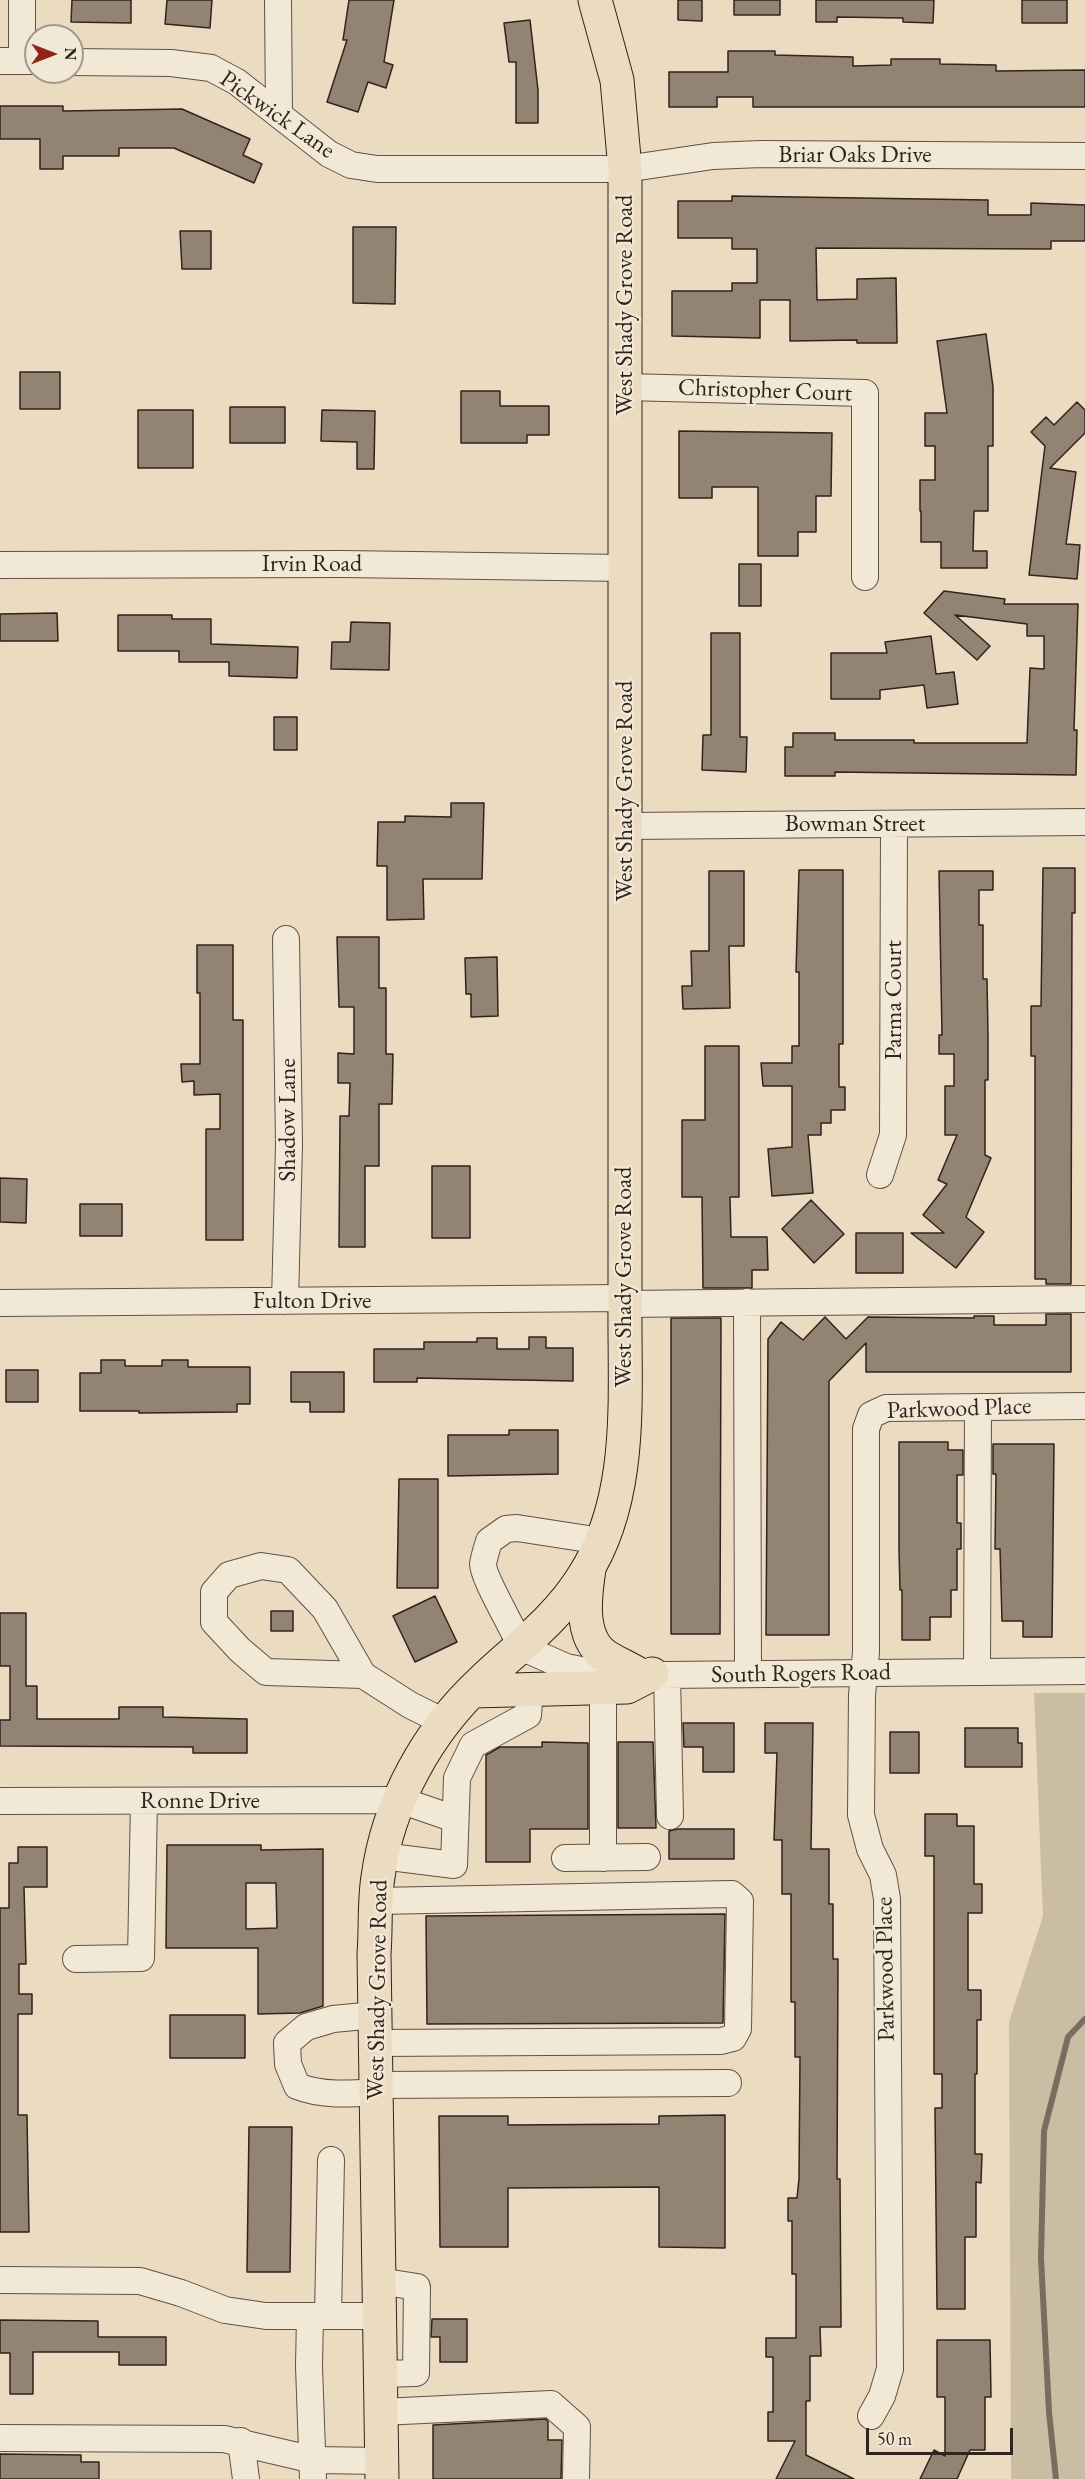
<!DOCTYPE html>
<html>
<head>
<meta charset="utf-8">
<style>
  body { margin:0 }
  #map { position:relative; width:1085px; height:2479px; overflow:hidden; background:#ebdbc0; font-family:"EB Garamond",serif }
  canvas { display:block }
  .north { position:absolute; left:24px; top:24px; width:60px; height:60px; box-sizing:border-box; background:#f2e8d6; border:2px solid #a5998c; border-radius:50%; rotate:90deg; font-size:16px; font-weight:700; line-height:24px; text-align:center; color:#31231e }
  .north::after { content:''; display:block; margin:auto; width:21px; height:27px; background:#8f2418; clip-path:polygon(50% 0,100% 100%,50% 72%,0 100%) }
  .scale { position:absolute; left:866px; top:2428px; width:147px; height:27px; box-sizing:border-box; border:3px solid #31231e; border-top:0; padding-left:8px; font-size:18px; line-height:21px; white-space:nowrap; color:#31231e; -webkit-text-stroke:4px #f2e8d6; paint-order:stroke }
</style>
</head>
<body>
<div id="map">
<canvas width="1085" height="2479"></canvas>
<div class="north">N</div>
<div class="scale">50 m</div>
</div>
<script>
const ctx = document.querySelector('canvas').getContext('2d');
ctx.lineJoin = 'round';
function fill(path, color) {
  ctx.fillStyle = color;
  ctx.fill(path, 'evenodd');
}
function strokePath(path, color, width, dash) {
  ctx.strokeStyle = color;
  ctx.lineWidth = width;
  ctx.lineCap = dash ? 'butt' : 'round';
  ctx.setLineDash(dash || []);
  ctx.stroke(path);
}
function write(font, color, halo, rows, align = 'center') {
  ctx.font = font + ' "EB Garamond",serif';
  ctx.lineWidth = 4.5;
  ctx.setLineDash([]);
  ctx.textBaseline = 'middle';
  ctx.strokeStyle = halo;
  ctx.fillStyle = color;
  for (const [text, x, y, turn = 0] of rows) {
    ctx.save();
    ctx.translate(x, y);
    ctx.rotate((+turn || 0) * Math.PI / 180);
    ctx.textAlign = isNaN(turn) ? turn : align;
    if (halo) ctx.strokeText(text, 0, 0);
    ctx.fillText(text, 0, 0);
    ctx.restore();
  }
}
fill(new Path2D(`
  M1034,1693h51v786h-74l-2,-457 34,-106z`), '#cbbca4');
strokePath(new Path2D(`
  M1056,2479l-7,-67 -8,-154 3,-127 24,-94 17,-18`), '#7b6c5e', 6);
const building = new Path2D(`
  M72,0h59v23l-60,-1z
  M167,0h45l-2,28 -45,-4z
  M349,0h45l-10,62 9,3 -7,23 -18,-6 -10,30 -31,-10 20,-62h-4z
  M678,0h24v21l-24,-1z
  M734,0h46v15h-46z
  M816,0h118l-1,23 -30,-1v-4l-66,-1v5h-21z
  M1022,0h45v23h-45z
  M530,20l8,70v33h-22v-61h-7l-5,-39z
  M728,51h47v4l78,2v9l38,-1v-6h49v5l56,1v6l89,-1v37h-332v-10h-36v10h-48v-35h59z
  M0,106h63v5l119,-2 68,30 -7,16 19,9 -8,19 -80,-35h-55v8h-56v13h-23v-30h-40z
  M732,196l256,4v15h43v-12l54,2v36h-34v8l-235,-1 1,52 40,-1v-20l39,-1 1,65h-40v-3l-67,1v-41h-30v38l-88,-2v-45h60v-8h25v-34h-25v-11h-54v-37h54z
  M353,227h43l-1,77 -42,-1z
  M180,231h31v38h-29z
  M986,334l7,53v59h-5v65h-14l-1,40h14v17h-46v-26h-20v-31h-1v-31h15v-34h-10v-33h22l-10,-72z
  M20,372h40v37h-40z
  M461,391h39v15h49v29h-22v8h-66z
  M1077,402l8,8v23l-35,35 26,4 -10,72 14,1 -3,34 -48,-4 16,-129 -14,-14 15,-15 8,8z
  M230,407h55v36h-55z
  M138,410h55v58h-55z
  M322,410l53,1 -1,58h-17v-27l-36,-1z
  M679,431l153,2 -1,63h-15v36h-18v24h-40v-69h-46v11h-33z
  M739,564h22v42h-22z
  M944,591l61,8 -1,5h74l-4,126h3l-1,45 -241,-3v4h-50v-29h8v-14h42v7h79v3h113l3,-75 14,1v-33h-17v-12l-72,-9 35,31 -13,14 -53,-47z
  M57,613l1,28h-58v-27z
  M118,615h54v4h39v25l87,3 -1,31 -68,-2v-14h-50v-11h-61z
  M351,622l39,1 -1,47 -58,-1 1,-27h18z
  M711,633h29v104h7l-1,35 -44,-2 1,-35h8z
  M931,636l5,38 18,-2 4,32 -31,4 -3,-23 -44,5v9h-49v-46h56l-2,-11z
  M274,717h23v33h-23z
  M451,803h33l-2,76h-59l1,40 -37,1v-54h-10l1,-44h27v-6l46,1z
  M1043,868h32v45h-3l-1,371h-25v-5h-11v-223h-4v-50h10z
  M799,870h44v174h-4v43h6v23h-14v13h-10v12h-13l5,58 -41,3 -4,-47 24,-2v-61h-29l-2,-23h31v-17h7v-74h-3z
  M709,871h35v75h-15l1,62 -47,1 -1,-23h10l-1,-35h18z
  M939,871h54v19h-14v35h4v54h4l1,56v45h-3v75l6,3 -25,59 18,15 -28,36 -45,-35h33l-21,-18 24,-31 -9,-4 19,-45h-12v-49h9v-32h-15v-19h3z
  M337,937h42v51h7v66h7l-1,50h-13v62h-14v81h-26l1,-131h9l1,-33h-12v-30l16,1v-47h-15z
  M197,945h36v75h10v220h-37v-111h14v-35l-26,1v-14l-12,1 -1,-18h19v-71h-3z
  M497,957l1,59 -27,1v-23h-5l-1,-36z
  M705,1046h34v151h-9l1,40h36l1,33h-16v18h-49l-1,-91h-20v-77h23z
  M432,1166h38v72h-38z
  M0,1178l27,1 -1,44 -26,-1z
  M811,1200l33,34 -30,29 -32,-34z
  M80,1204h42v32h-42z
  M856,1233h47v40h-47z
  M1046,1314h25v58h-205v-29l-37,38v254h-63l2,-296 13,-17 22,18 22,-23 21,22 22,-22 106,1v-2h20v9h52z
  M671,1318h50l-1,316h-49z
  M529,1337h17v11h27v33l-156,-3v4h-43v-33h50v-7h53v-4h20v11h32z
  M101,1360h24v6h37v-6h26v7h62v37h-13v8l-98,1v-2h-59v-38h21z
  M6,1370h32v32h-32z
  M291,1372h53v40h-34v-10h-19z
  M509,1430h49v44l-110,2v-41h61z
  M899,1442h49v8h15v25h-6v48h4v26h-4v41h-6v27h-21v23h-28v-50h-2l-1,-41z
  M993,1444h61l-2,193h-29v-16h-21l-2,-72h-5l1,-75h-3z
  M399,1479h39v109h-41z
  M435,1596l22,46 -42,20 -22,-46z
  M271,1611h22v20h-22z
  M0,1613h26v73h11v33h82v-12h44v10l84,2v34h-54v-6l-193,-1v-26h10v-54h-10z
  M683,1723h51v49h-31v-25h-19z
  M765,1723h48l-2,126h18v55h4v55h5l-1,220h3l1,148h-21l1,29h-11v45h-4v54l48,24h-78l19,-38h-27v-29h5v-55h-7v-19h30v-64h-4v-53h-4v-23h9l2,-19 1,-122h-5v-55h-4v-108h-9v-54h-8l3,-87h-12z
  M965,1728h53v15h4v24h-57z
  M890,1732h29v41h-29z
  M542,1742l46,1v86h-58v33h-44v-107l14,-8h42z
  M618,1742h35l3,86h-38z
  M925,1814h32v12h17v58h8v29h-14v77h13v30h-4v54h-2v80h7l-1,29 -5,-1v55h-11v72h-28l-2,-201h7v-34h-8v-218h-9z
  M678,1829h56v30h-65v-28z
  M167,1845h94v5l62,-1v157l-23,7 -42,1v-66h-92zM246,1883h30l1,45 -31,1z
  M18,1847h29v40h-23l2,77h-7v30h13v20h-14v101h9l2,117h-29v-324h9v-45h9z
  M725,1914l-2,109 -296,1 -1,-108z
  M170,2015h75v43h-75z
  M725,2115v133l-66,-1v-60l-151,1v59h-68l-1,-131h69v9l151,-1v-8z
  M249,2127h43l-2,145h-43z
  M432,2319h35v43h-27v-25h-9z
  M0,2320l98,1v16h68v28h-47v-13h-86v42h-23v-41h-10z
  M937,2340h53l1,57h-6v53h-15l-13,29h-37l14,-29 11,6v-59h-8z
  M546,2419l2,3v18h14l-1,39h-128v-54z
  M0,2454l81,1v7h18v17h-99z`);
fill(building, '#928372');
strokePath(building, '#31231e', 1.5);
const minor = new Path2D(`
  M22,0v61
  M278,0l1,115
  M0,61h36
  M72,62l99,1 40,5 26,14 92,72 22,11 26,4h248l88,-13 48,-2 324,2
  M625,387l240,6v184
  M0,565l343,-1 282,4
  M625,826l460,-4
  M880,1175l13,-40 1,-311
  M285,1301l4,-156 -3,-206
  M747,1302l1,372
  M0,1303l625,-5
  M625,1304l460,-5
  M601,1541l-84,-13 -11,1 -17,12c-2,7 -5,16 -6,23 0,14 31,65 38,83l45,20 20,4 77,4 422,-4
  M977,1672l1,-265
  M363,1675l-97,-3 -26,-22 -26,-28v-30l15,-17 32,-9 27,4 37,39 38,66 47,30 34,17
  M667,1675l3,141
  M0,1801l400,-1 55,19
  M382,1856l72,9 3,-87 16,-33 55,-30 2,-25
  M565,1858l82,-1
  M603,1858v-170
  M76,1959l65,-1 3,-157
  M375,2015l-42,4 -27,8 -19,16 1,21 9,22c25,10 52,8 79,6
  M375,2043l346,-2 12,-3 5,-9 2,-128 -8,-7 -355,7
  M376,2085l352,-2
  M0,2280l140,1 41,12 44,17 41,6h113
  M379,2281l38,6 -1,86 -36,1
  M310,2316l-1,50 4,113
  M328,2316l3,-156
  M381,2412l170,-8 26,23 -1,52
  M871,2416l11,-20 8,-27 -3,-470 -4,-24 -13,-26 -9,-34 1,-120 4,-43v-223l5,-14 15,-7 199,-2
  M0,2438l224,1 90,21 67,1
  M241,2441l5,38`);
const major = new Path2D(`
  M589,1569c-4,26 -10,67 15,86 10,7 23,12 34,19
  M473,1691l154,-4 25,-13
  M382,2479l-8,-525c2,-25 0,-52 4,-77 10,-74 50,-146 104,-196 36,-34 75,-62 101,-104 52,-80 41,-182 42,-273v-1135l-8,-89 -22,-80`);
strokePath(minor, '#605146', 28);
strokePath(major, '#31231e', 35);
strokePath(minor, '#f2e8d6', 26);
strokePath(major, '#ebdbc0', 33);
write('24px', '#31231e', '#f2e8d6', [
  ["Pickwick Lane",277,115,35],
  ["Briar Oaks Drive",855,155],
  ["West Shady Grove Road",625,305,-90],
  ["Christopher Court",765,391,2],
  ["Irvin Road",312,564],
  ["West Shady Grove Road",625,791,-90],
  ["Bowman Street",855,824],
  ["Parma Court",894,1000,-90],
  ["Shadow Lane",288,1120,-90],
  ["West Shady Grove Road",624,1277,-90],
  ["Fulton Drive",312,1301],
  ["Parkwood Place",959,1409,-2],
  ["South Rogers Road",801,1674,-1],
  ["Ronne Drive",200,1801],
  ["Parkwood Place",886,1969,-91],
  ["West Shady Grove Road",378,1990,-89]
]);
</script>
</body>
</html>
